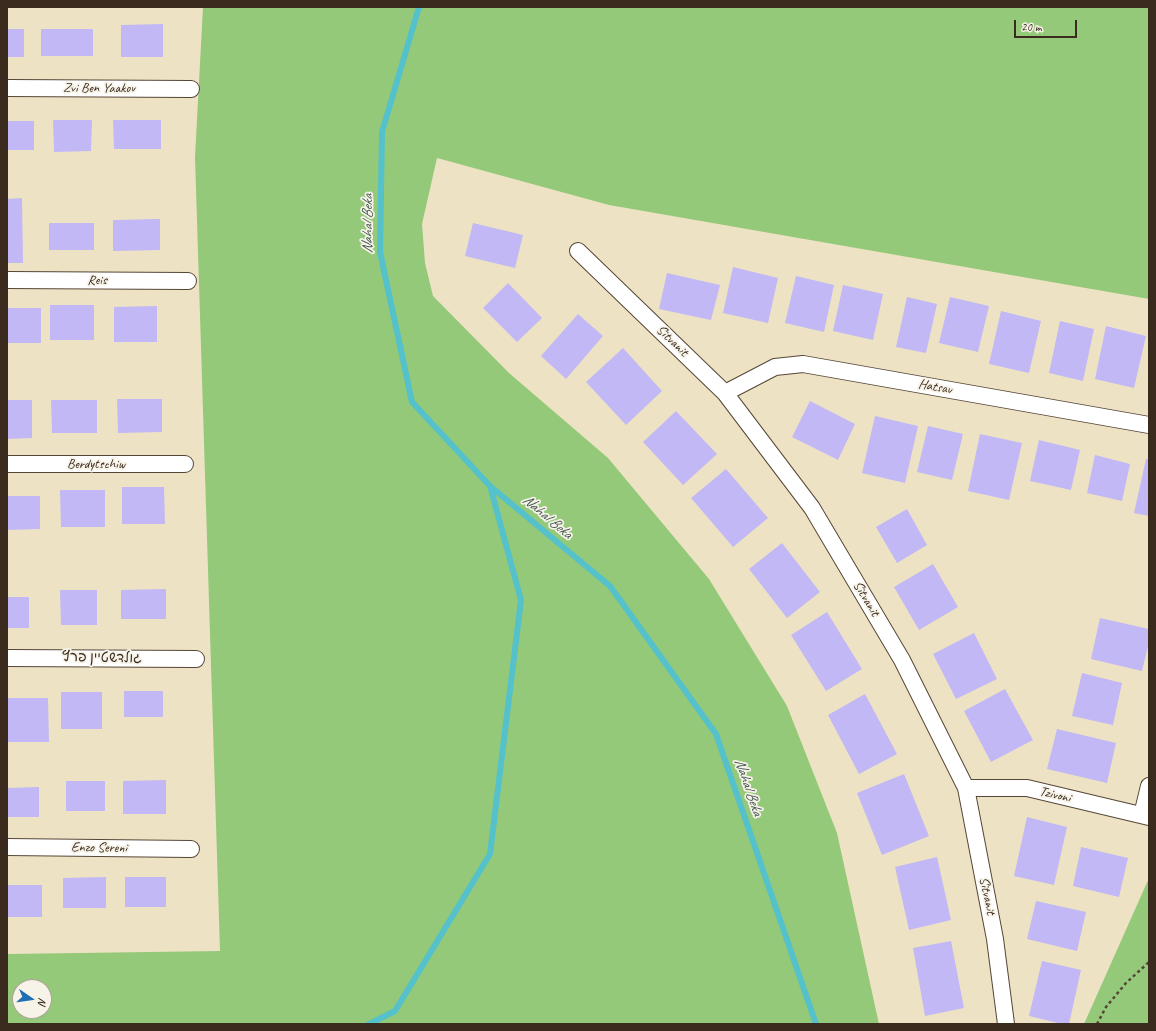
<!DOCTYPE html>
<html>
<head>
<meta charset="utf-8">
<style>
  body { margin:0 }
  #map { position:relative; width:1156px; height:1031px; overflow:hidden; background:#ede3c4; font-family:Caveat,sans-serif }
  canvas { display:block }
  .frame { position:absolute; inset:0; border:8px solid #3b2a1e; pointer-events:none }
  .north { position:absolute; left:12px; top:979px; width:40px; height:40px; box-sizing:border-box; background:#f7f3e8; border:1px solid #aca397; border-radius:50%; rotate:103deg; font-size:11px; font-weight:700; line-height:16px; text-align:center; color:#3b2a1e }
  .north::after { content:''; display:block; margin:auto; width:14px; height:18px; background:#1f6fb2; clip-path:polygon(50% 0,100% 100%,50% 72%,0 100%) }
  .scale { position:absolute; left:1014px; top:20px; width:63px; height:18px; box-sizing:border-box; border:2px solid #3b2a1e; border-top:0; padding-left:5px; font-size:12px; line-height:14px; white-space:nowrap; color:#3b2a1e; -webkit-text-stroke:3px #f7f3e8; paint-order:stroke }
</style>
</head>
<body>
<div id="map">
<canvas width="1156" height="1031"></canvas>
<div class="frame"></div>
<div class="north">N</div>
<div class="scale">20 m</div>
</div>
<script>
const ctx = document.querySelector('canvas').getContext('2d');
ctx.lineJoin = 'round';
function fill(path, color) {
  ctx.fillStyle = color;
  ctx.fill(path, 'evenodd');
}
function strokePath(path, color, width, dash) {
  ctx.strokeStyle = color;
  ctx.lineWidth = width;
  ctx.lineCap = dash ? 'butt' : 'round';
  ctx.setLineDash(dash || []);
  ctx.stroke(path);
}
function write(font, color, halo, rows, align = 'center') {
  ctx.font = font + ' Caveat,"Playpen Sans Hebrew",sans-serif';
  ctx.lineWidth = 3.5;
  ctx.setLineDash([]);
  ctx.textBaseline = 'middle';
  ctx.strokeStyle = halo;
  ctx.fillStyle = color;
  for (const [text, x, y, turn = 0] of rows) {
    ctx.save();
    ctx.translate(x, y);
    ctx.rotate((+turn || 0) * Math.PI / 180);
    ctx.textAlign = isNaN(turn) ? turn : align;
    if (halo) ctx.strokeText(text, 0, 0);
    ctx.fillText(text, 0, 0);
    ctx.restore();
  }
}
fill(new Path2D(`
  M203,7h946v292l-540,-94 -172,-47 -15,66 3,39 8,33 76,77 99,85 101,121 78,127 50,127 42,191h-872v-70l213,-3 -25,-794zM20,987h24v24h-24z
  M1149,878v146h-65z`), '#95c97a');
strokePath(new Path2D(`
  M419,7l-37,125 -2,120 32,150 78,84 120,100 106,148 100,290
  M369,1024l26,-13 95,-157 31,-254 -31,-114`), '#54c1cb', 6);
fill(new Path2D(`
  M163,24v33h-42v-32z
  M7,29h17v28h-17z
  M41,29h52v27h-52z
  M53,120h39l-1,31 -37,1z
  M113,120h48v29h-47z
  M7,121h27v29h-27z
  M22,198l1,65h-16v-64z
  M160,219v31l-47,1v-31z
  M49,223h45v27h-45z
  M473,223l50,12 -8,33 -50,-12z
  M733,267l45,11 -10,45 -45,-10z
  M667,273l53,12 -9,35 -52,-11z
  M796,276l38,9 -10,47 -39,-9z
  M508,283l34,35 -25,24 -34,-34z
  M843,285l40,9 -10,46 -40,-9z
  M907,297l30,7 -11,49 -30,-6z
  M950,297l39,9 -11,46 -39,-9z
  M50,305h44v35h-44z
  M157,306v36h-43v-35z
  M7,308h34v35h-34z
  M1001,311l40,10 -12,52 -40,-9z
  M578,314l25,22 -37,43 -25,-23z
  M1060,321l34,8 -11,52 -34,-8z
  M1106,326l40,10 -12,52 -39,-9z
  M623,348l39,43 -36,34 -40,-43z
  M117,399h45v33l-44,1z
  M7,400h25v38l-25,1z
  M51,400h46v33h-45z
  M810,401l45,23 -17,36 -46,-23z
  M676,411l41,43 -34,31 -40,-43z
  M875,416l43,10 -13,57 -43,-10z
  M928,426l35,8 -11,46 -35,-8z
  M980,434l42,9 -13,57 -41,-9z
  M1039,440l41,10 -9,40 -41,-9z
  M1095,455l35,9 -8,37 -35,-8z
  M1146,459l3,1v56l-15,-3z
  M726,469l42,49 -35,29 -42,-49z
  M122,487h42l1,37h-43z
  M60,490h45v37h-44z
  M7,496h33v33l-33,1z
  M907,509l20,36 -30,18 -21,-36z
  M782,543l38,49 -33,26 -38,-49z
  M933,564l25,43 -39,23 -25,-43z
  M166,589v30h-45v-29z
  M60,590h37v35h-36z
  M7,597h22v31h-22z
  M827,612l35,57 -36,22 -35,-56z
  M1100,618l49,11v13l-7,29 -51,-12z
  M974,633l23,46 -41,20 -23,-45z
  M1082,673l40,10 -9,42 -41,-9z
  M1005,689l28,51 -42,22 -27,-51z
  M124,691h39v26h-39z
  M61,692h41v37h-41z
  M865,694l32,60 -38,20 -31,-59z
  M7,698h41l1,44h-42z
  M1057,729l59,14 -9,40 -60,-14z
  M904,774l25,62 -47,19 -25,-62z
  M166,780v34h-43v-33z
  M66,781h39v30h-39z
  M39,787v30h-32v-29z
  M1027,817l40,10 -13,58 -40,-9z
  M1081,847l47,11 -9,39 -46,-11z
  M937,857l14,63 -42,10 -14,-63z
  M106,877v31h-43v-30z
  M125,877h41v30h-41z
  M7,885h35v32h-35z
  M1036,901l50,11 -9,39 -50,-12z
  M951,941l13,67 -39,8 -12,-68z
  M1042,961l39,9 -12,54h-7l-33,-8z`), '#c1b8f5');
const street = new Path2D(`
  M7,88l184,1
  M578,251l147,142 87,115 90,152 64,128 29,151 11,85
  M7,280l181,1
  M725,393l50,-26 28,-3 346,61
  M7,464h178
  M7,658l189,1
  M966,788h61l122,29
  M1142,815l7,-29
  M7,847l184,2`);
strokePath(street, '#564637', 18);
strokePath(new Path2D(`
  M1097,1024l9,-17 20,-24 23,-21`), '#564637', 2.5, [3, 3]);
strokePath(street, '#fff', 16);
write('14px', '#3b2a1e', '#f7f3e8', [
  ["Zvi Ben Yaakov",99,88],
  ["Reis",97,280],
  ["Sitvanit",672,341,44],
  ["Hatsav",935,387,10],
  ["Berdytschiw",96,464],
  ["Sitvanit",866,599,59],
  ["גולדשטיין פרץ",102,658,1],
  ["Tzivoni",1055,795,13],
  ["Enzo Sereni",99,848,1],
  ["Sitvanit",987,896,79]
]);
write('italic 15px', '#425752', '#f7f3e8', [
  ["Nahal Beka",368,224,-90],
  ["Nahal Beka",547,517,40],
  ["Nahal Beka",748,787,71]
]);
</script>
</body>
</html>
